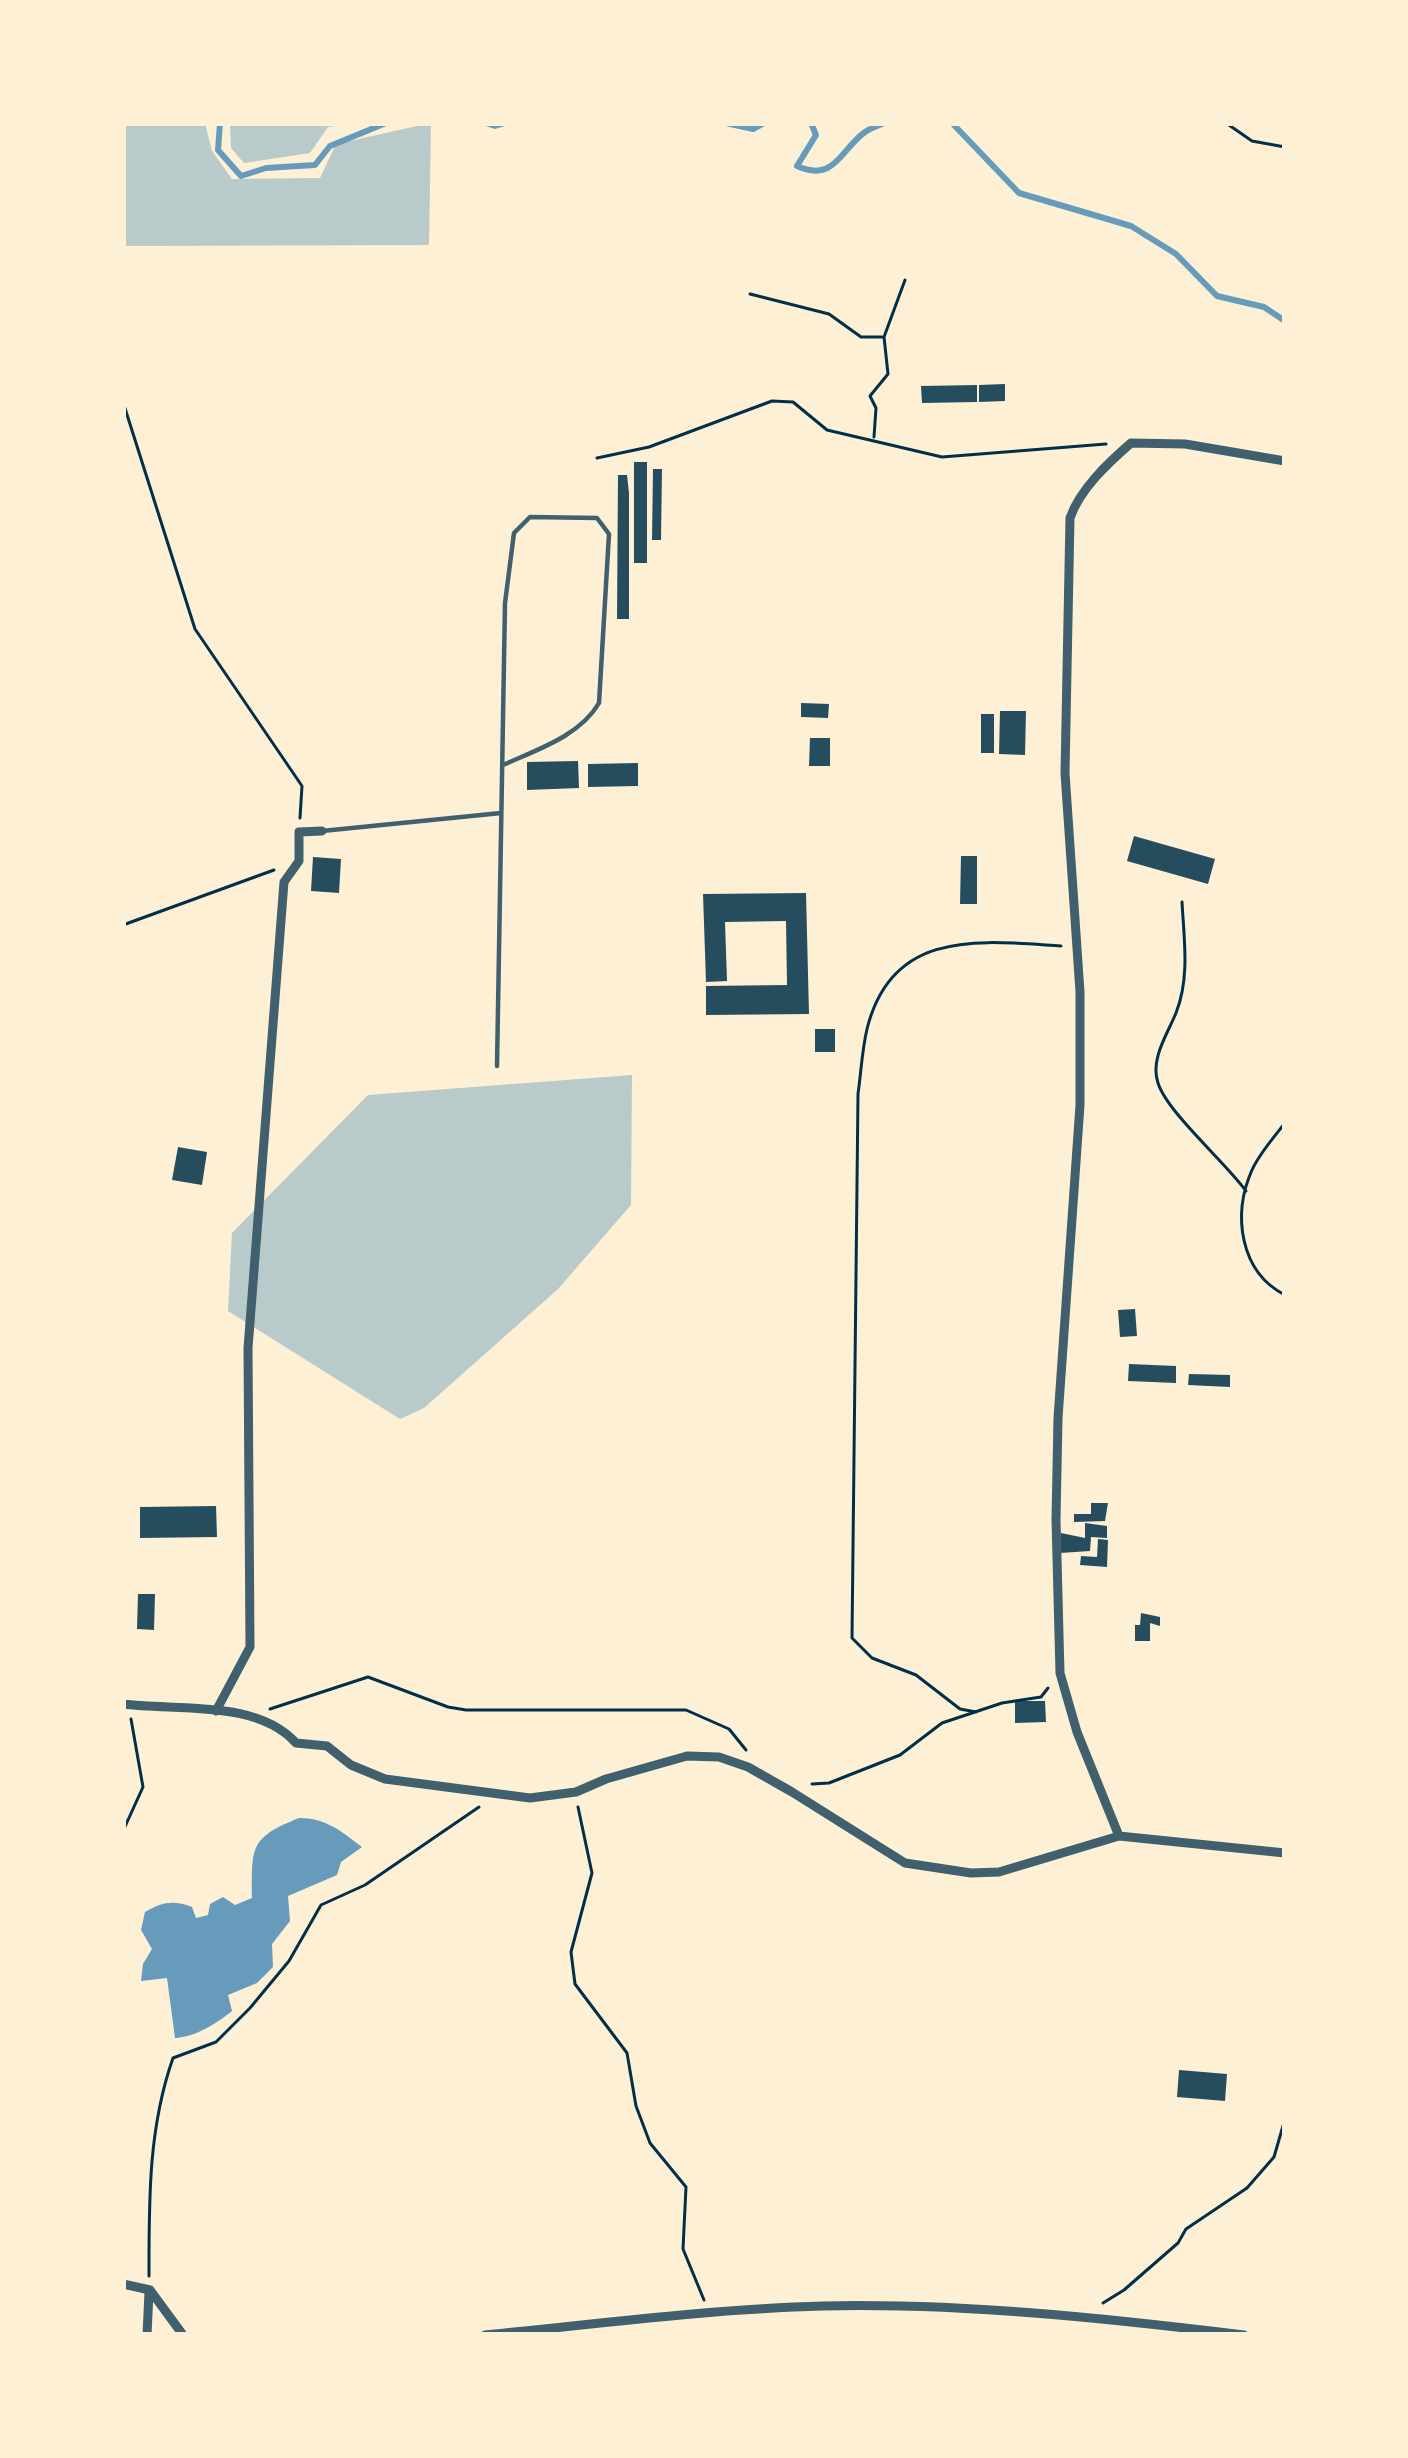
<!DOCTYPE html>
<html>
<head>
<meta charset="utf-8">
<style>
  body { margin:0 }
  #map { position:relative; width:1408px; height:2458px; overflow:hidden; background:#fdf0d5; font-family:Figtree,sans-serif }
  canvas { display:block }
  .frame { position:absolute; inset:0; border:126px solid #fdf0d5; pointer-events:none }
</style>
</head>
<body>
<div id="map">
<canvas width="1408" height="2458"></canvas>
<div class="frame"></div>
</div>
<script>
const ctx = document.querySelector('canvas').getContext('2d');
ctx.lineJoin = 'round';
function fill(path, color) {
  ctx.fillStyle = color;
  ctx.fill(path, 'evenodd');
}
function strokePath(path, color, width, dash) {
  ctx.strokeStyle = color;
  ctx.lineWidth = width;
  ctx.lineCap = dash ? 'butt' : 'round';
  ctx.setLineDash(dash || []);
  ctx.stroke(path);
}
fill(new Path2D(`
  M123,123h82l7,28 20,28 88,-1 16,-34 95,-21 -2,122 -306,1z
  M230,123h127l-29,4 -18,26 -66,10 -13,-15z
  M632,1075l-1,130 -73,84 -134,119 -24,11 -172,-108 4,-78 136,-138z`), '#b9caca');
fill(new Path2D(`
  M299,1818c27,0 42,13 63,29l-21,15 -4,13 -49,21 2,25 -18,23 1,23 -16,16 -29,12 4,16c-16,13 -37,26 -57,27l-8,-60 -26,3 2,-17 9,-15 -11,-19 4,-18c18,-10 28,-12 47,-5l4,11 12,-3 2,-11 13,-7 12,8 17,-7c0,-51 -3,-60 47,-80z`), '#669bbc');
strokePath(new Path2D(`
  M220,123l-2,27 23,26 25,-8 49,-3 15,-19 56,-23
  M486,123l9,3 10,-3
  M726,123l27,6 11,-6
  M811,123l5,12 -19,31c38,17 43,-16 68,-34 6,-4 13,-6 19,-9
  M952,123l67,70 112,33 45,28 41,42 47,11 21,14`), '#669bbc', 6);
fill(new Path2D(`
  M1005,384v17l-26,1v-17z
  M977,385v17l-55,1 -1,-17z
  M634,462h13v101h-13z
  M653,469h9l-1,71h-9z
  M618,475h9l2,18v126h-12z
  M801,703l28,1 -1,14 -27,-1z
  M1000,711h26l-1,44 -26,-1z
  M981,714h13v39h-13z
  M810,738h20v28h-21z
  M578,761l1,27 -52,2v-28z
  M638,763v23l-50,1v-23z
  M1134,836l81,23 -7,25 -81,-23z
  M961,856h16v48h-17z
  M313,857l28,2 -2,34 -28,-2z
  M806,893l3,121 -103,1v-29l81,-1 -1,-64 -61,1 2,59 -21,1 -3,-88z
  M815,1029h20v23h-20z
  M178,1147l29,5 -5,33 -30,-5z
  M1135,1309l2,27 -17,1 -2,-27z
  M1129,1364l47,2v17l-48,-2z
  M1189,1374l41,1v12l-42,-2z
  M1091,1503h17l-3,18 -31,1v-8h17z
  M216,1506l1,31 -77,1v-31z
  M1085,1523l22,3v12l-16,-1 -1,14 -30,2 1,-20 24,5z
  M1098,1539l10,1 -1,27 -27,-2 1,-9 16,1z
  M138,1594h17l-1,36 -17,-1z
  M1141,1613l19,4v9l-10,-3v18h-15v-16h5z
  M1015,1701h30l1,21 -31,1z
  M1179,2070l48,4 -2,27 -48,-4z`), '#264d5e');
strokePath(new Path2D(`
  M1226,123l26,18 33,6
  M750,294l79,20 32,23h21
  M123,402l72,227 107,157 -2,32
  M874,437l2,-29 -6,-12 18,-22 -4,-37 21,-57
  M597,458l52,-11 123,-46 21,1 34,28 115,27 164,-13
  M1182,902c2,37 8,76 -6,111 -9,22 -26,46 -18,70 9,29 67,79 88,108
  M123,925l151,-55
  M1285,1123c-11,14 -26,31 -33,47 -20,45 -12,102 33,125
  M270,1709l98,-32 80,30 18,3h220l43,19 17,21
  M976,1712l-16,-3 -44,-34 -44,-17 -20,-20 6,-544c3,-21 4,-44 9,-65 25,-101 113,-88 194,-83
  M812,1784l17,-1 71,-28 42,-32 60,-20 39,-6 7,-9
  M578,1807l14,66 -21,79 4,32 52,69 9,53 14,37 36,44 -3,62 21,51
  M123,1831l20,-44 -12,-68
  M149,2276c0,-74 -1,-147 24,-218l43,-16 34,-34 39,-47 32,-56 44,-20 114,-78
  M1103,2303l21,-13 54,-47 8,-14 61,-41 27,-31 11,-38`), '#003049', 3);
strokePath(new Path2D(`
  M322,831l179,-18
  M497,1066l8,-463 9,-70 16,-16 67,1 12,16 -10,169c-19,33 -63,47 -96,62`), '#3f606c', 4.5);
strokePath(new Path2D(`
  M123,1704c53,7 134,-5 173,39l31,3 24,19 34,14 145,19 46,-6 30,-13 81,-23 32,1 29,10 44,25 113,71 66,10 28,-1 120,-36 166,17
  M216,1711l34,-64 -2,-299 36,-466 15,-21v-29l23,-1
  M1119,1836l-42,-104 -17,-59 -4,-153 2,-102 22,-313v-113l-15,-219 5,-255c10,-29 38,-55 61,-75l54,1 100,17
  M123,2284l27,6 33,45
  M147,2335l2,-43
  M485,2335c112,-11 225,-26 338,-29 140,-3 282,12 421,29`), '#3f606c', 9);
</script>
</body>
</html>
